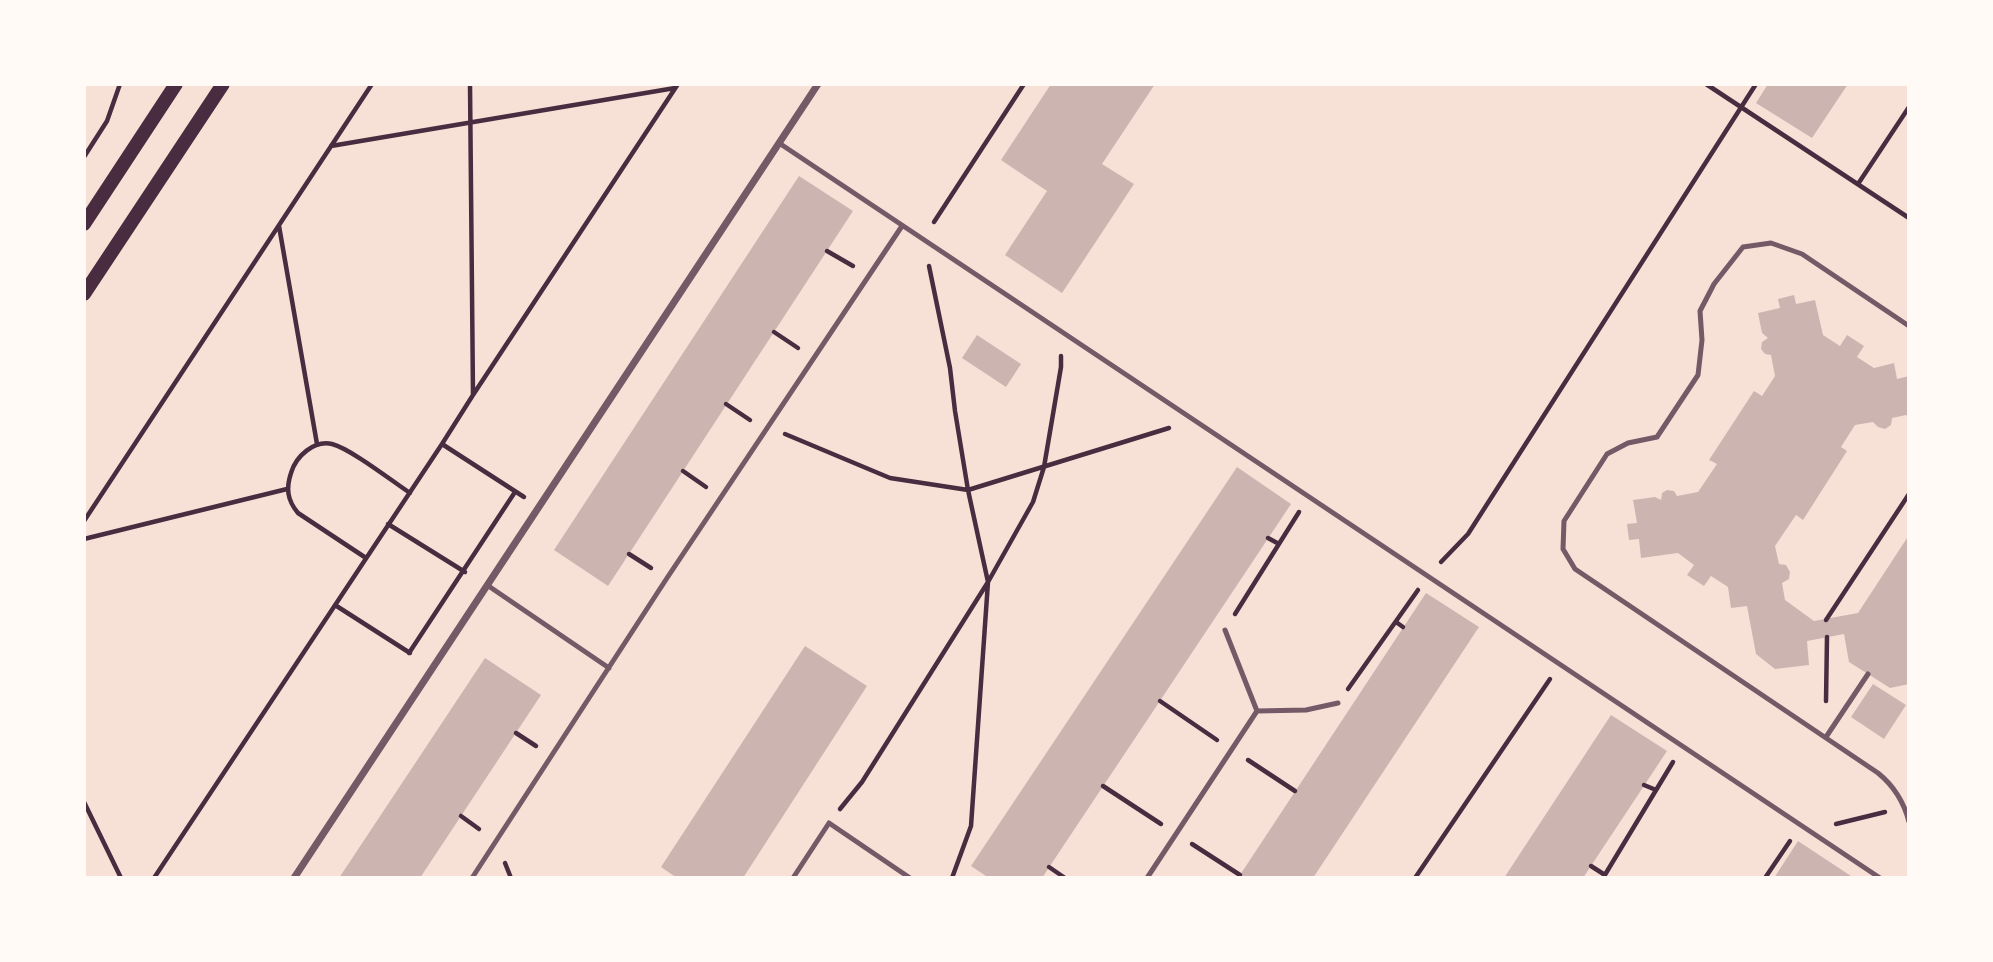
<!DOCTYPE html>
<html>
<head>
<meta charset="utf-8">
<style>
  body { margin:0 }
  #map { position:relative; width:1993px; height:962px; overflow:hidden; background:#f7e1d7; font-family:Barlow,sans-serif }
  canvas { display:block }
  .frame { position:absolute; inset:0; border:86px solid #fffaf5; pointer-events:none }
</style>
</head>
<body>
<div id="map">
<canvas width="1993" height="962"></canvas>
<div class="frame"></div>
</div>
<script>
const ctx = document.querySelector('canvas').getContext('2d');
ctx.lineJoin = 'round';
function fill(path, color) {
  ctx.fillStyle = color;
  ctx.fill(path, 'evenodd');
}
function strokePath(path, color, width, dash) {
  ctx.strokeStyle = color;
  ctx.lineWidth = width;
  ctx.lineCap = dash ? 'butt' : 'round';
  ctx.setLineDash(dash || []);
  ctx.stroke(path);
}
fill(new Path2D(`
  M1051,84h104l-53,80 32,20 -72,109 -57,-38 42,-64 -46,-31z
  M1768,84h80l-36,54 -56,-35z
  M799,176l54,35 -245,375 -54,-36z
  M1794,295l2,9 19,-4 8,35 17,11 7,-11 17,11 -7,11 17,11 20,-5 3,16 12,-3v41l-3,-2 -14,3 -1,7 -6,4 -7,-2 -5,-5 -18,3 -14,22 6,4 -44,69 -7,-5 -21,31 4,18 7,1 4,7 -1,7 -7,4 3,17 29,21 44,-8 51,-78v149l-19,4 -41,-26 -5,-28 -37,7 2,24 -34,4 -19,-15 -9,-48 -16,2 -3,-21 -17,-11 -7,10 -17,-11 7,-10 -16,-12 -37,5 -2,-19 -10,1 -2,-16 10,-1 -4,-23 22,-3 6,3 1,-7 5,-3 7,1 3,5 21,-4 19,-28 -8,-4 45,-69 8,5 13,-20 -4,-21 -6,-1 -4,-5 1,-7 6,-4 -6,-5 -4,-20 22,-5 -2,-9z
  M977,335l44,29 -15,23 -44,-29z
  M1237,467l54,37 -249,374h-53l-18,-12z
  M1426,593l53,34 -166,251h-75z
  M805,646l62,40 -124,192h-66l-16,-11z
  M485,658l56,37 -121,183h-81z
  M1873,684l33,21 -22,34 -33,-22z
  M1611,715l56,36 -84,127h-79z
  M1798,841l56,37h-80z`), '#ccb4b1');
strokePath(new Path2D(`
  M470,84l3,311
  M1706,84l203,134
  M331,146l344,-58
  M84,157l23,-36 13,-37
  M1858,184l51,-77
  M934,222l90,-138
  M279,226l38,218
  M827,251l26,15
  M929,266l21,102 5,43 13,79 20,92 -17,244 -19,52
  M774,332l24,16
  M726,404l24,16
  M785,434l105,44 78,12 201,-62
  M442,444l82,53
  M683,471l23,16
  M84,521l288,-437
  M388,524l77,48
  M1268,538l11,6
  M84,539l203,-50
  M629,554l22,14
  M366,558l-68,-45c-11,-13 -12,-25 -7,-40 5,-17 23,-33 41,-29 19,5 60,37 78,49
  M1441,562l27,-28 288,-450
  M335,605l75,48
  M1235,614l64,-102
  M1826,620l83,-126
  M1396,622l7,5
  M409,653l106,-161
  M1348,689l70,-99
  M1160,701l57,39
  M1826,701l1,-64
  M516,733l20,13
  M1248,760l47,31
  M1644,785l12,5
  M1103,786l58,38
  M84,802l37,76
  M840,809l22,-27 126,-200 45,-80 11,-35 17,-100v-11
  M461,816l18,13
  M1836,824l49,-12
  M1192,844l48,31
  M505,863l6,15
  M1591,866l14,9
  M1049,867l16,11
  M154,878l288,-434 31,-49 205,-311
  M1415,878l135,-199
  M1603,878l70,-116
  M1765,878l25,-37`), '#4a2c40', 4.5);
strokePath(new Path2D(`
  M779,143l1101,735
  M1909,326l-107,-72 -31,-11 -28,4 -29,37 -14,27 2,29 -4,35 -41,62 -29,6 -21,11 -43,67 -1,28 12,20 303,204c16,13 26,29 31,49
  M487,585l122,83
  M1257,711l49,-1 32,-7
  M1826,737l42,-63
  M472,878l195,-300 235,-352
  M793,878l36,-55 81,55
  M1147,878l110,-167 -32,-81`), '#755966', 5);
strokePath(new Path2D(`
  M294,878l524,-794`), '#755966', 7);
strokePath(new Path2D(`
  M84,224l92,-140
  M84,294l139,-210`), '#4a2c40', 14);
</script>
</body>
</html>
